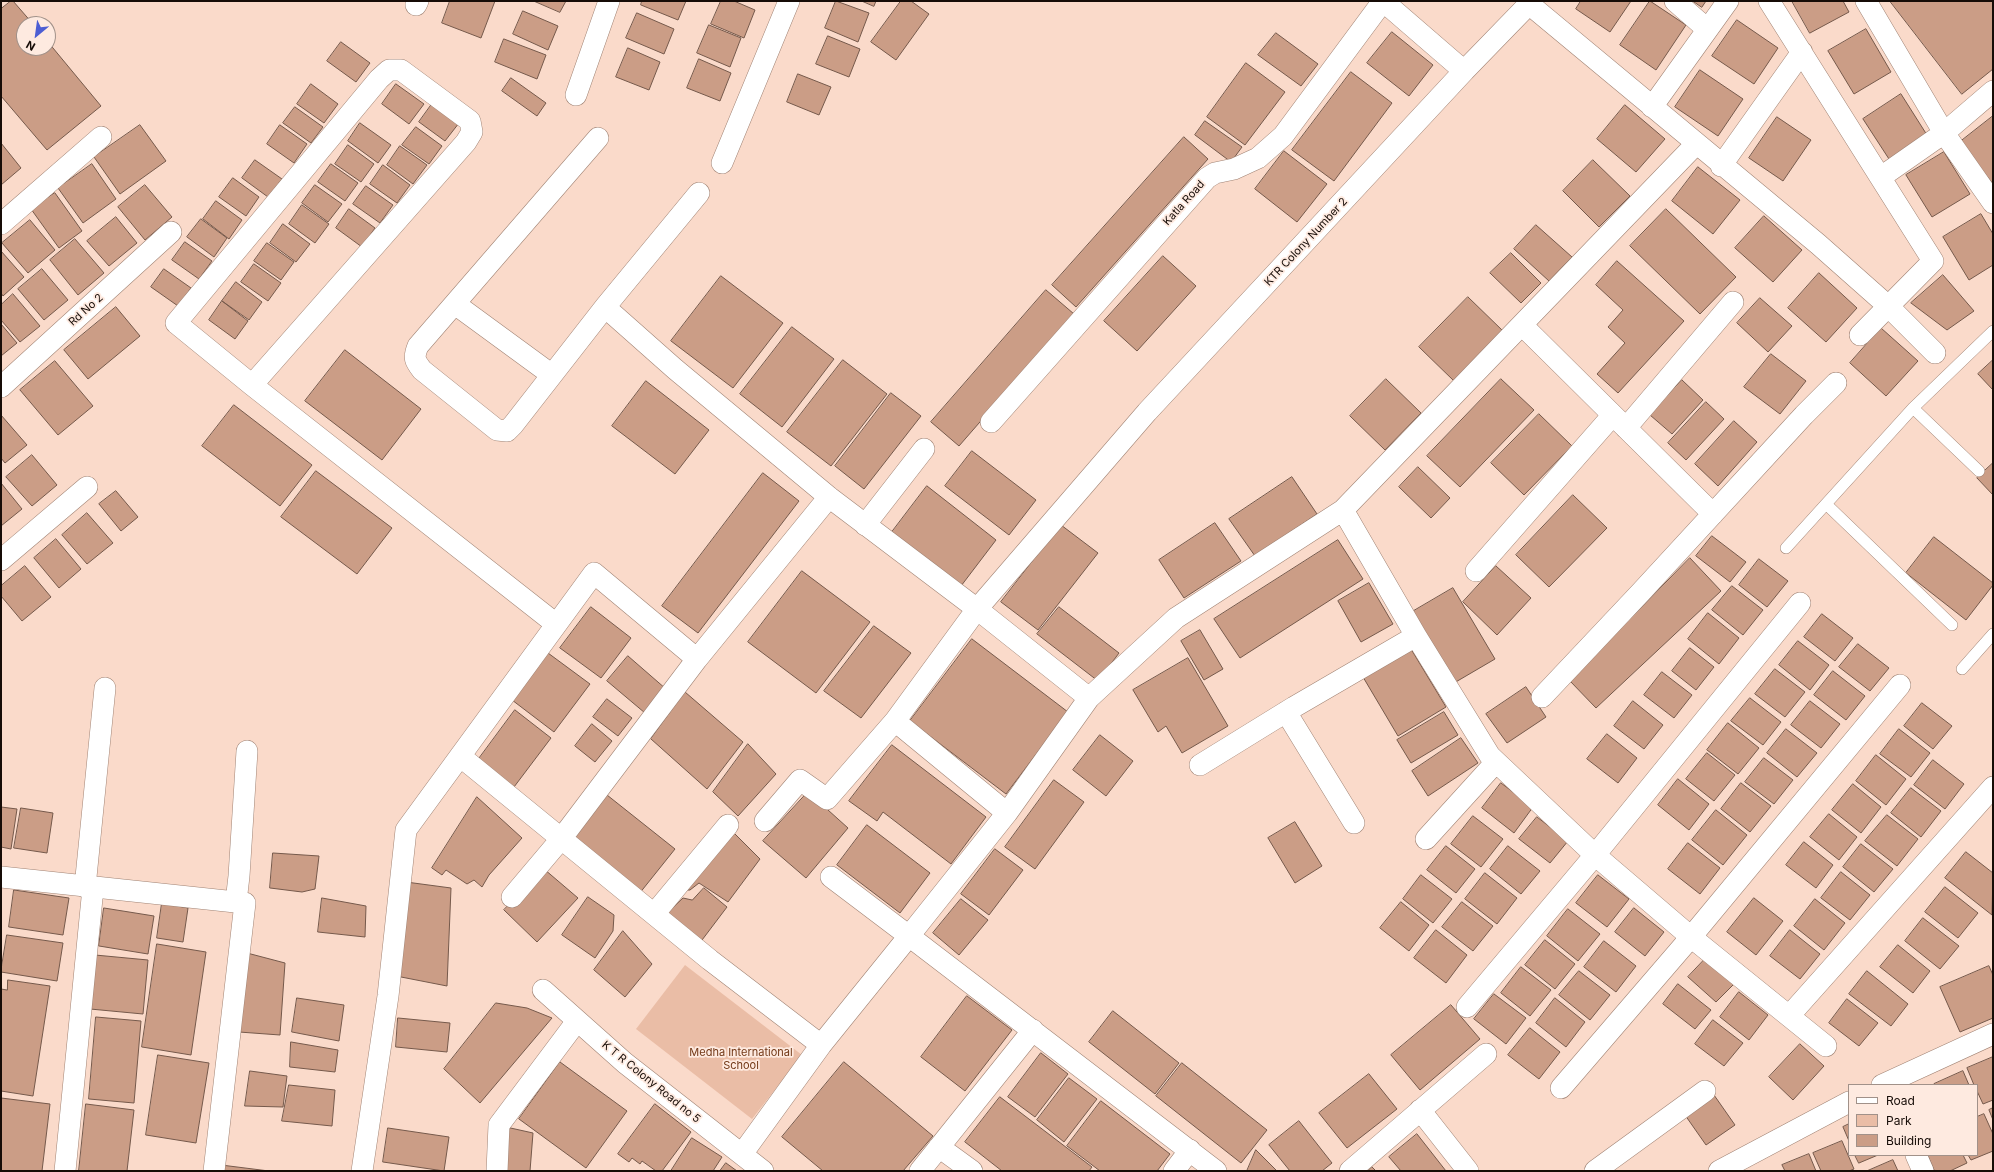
<!DOCTYPE html>
<html>
<head>
<meta charset="utf-8">
<style>
  body { margin:0 }
  #map { position:relative; width:1994px; height:1172px; overflow:hidden; background:#fadaca; font-family:Inter,sans-serif }
  canvas { display:block }
  .frame { position:absolute; inset:0; border:2px solid #160c07; pointer-events:none }
  .legend { position:absolute; left:1848px; top:1084px; width:130px; height:72px; box-sizing:border-box; background:#feeae0; border:1px solid #a19189; margin:0; padding:5px 7px; list-style:none; font-size:12px; color:#160c07 }
  .legend li { display:flex; align-items:center; gap:8px; height:20px }
  .legend b { width:20px; border:1px solid #a19189 }
  .north { position:absolute; left:16px; top:16px; width:40px; height:40px; box-sizing:border-box; background:#feeae0; border:1px solid #a19189; border-radius:50%; rotate:209deg; font-size:11px; font-weight:700; line-height:16px; text-align:center; color:#160c07 }
  .north::after { content:''; display:block; margin:auto; width:14px; height:18px; background:#4d5ed3; clip-path:polygon(50% 0,100% 100%,50% 72%,0 100%) }
</style>
</head>
<body>
<div id="map">
<canvas width="1994" height="1172"></canvas>
<div class="frame"></div>
<ul class="legend">
<li><b style="height:5px;background:#fff"></b>Road</li>
<li><b style="height:11px;background:#eabda6"></b>Park</li>
<li><b style="height:11px;background:#cb9d86"></b>Building</li>
</ul>
<div class="north">N</div>
</div>
<script>
const ctx = document.querySelector('canvas').getContext('2d');
ctx.lineJoin = 'round';
function fill(path, color) {
  ctx.fillStyle = color;
  ctx.fill(path, 'evenodd');
}
function strokePath(path, color, width, dash) {
  ctx.strokeStyle = color;
  ctx.lineWidth = width;
  ctx.lineCap = dash ? 'butt' : 'round';
  ctx.setLineDash(dash || []);
  ctx.stroke(path);
}
function write(font, color, halo, rows, align = 'center') {
  ctx.font = font + ' Inter,sans-serif';
  ctx.lineWidth = 3.5;
  ctx.setLineDash([]);
  ctx.textBaseline = 'middle';
  ctx.strokeStyle = halo;
  ctx.fillStyle = color;
  for (const [text, x, y, turn = 0] of rows) {
    ctx.save();
    ctx.translate(x, y);
    ctx.rotate((+turn || 0) * Math.PI / 180);
    ctx.textAlign = isNaN(turn) ? turn : align;
    if (halo) ctx.strokeText(text, 0, 0);
    ctx.fillText(text, 0, 0);
    ctx.restore();
  }
}
fill(new Path2D(`
  M685,965l117,90 -50,64 -116,-90z`), '#eabda6');
const building = new Path2D(`
  M11,1h2l20,23h-9v24h24v-6l53,64 -54,44 -46,-54v-87z
  M450,1h45l-14,37 -39,-15z
  M534,1h32l-6,11z
  M642,1h44l-8,19 -37,-15z
  M721,1h13l21,9 -11,28 -33,-14z
  M836,1l33,12 -11,29 -33,-14z
  M862,1h14l-2,5z
  M901,1h10l18,13 -33,46 -25,-18z
  M1581,1h50l-21,31 -34,-23z
  M1650,1l36,24 -30,45 -36,-25z
  M1693,1h13l-4,6z
  M1792,1h51l6,11 -39,21z
  M1890,1h103v68l-31,25z
  M523,11l35,15 -10,24 -35,-16z
  M637,13l37,16 -10,25 -38,-16z
  M1737,20l41,28 -24,36 -42,-28z
  M709,25l32,13 -11,29 -33,-14z
  M1866,29l25,43 -37,22 -26,-43z
  M1392,32l41,33 -24,31 -42,-33z
  M1276,33l42,31 -17,22 -43,-31z
  M828,36l32,13 -11,28 -33,-13z
  M504,39l42,16 -9,24 -42,-17z
  M341,42l29,21 -14,19 -29,-21z
  M628,48l32,14 -11,28 -33,-13z
  M699,59l32,14 -11,28 -33,-13z
  M1246,63l39,29 -40,53 -38,-28z
  M1700,70l43,29 -25,37 -43,-29z
  M1351,72l41,31 -58,78 -42,-31z
  M798,74l33,13 -12,28 -32,-13z
  M511,78l35,25 -9,13 -35,-25z
  M311,84l27,20 -14,19 -27,-19z
  M396,84l28,20 -15,20 -27,-20z
  M1901,94l26,41 -38,24 -26,-40z
  M432,104l27,19 -14,18 -26,-19z
  M1625,105l40,34 -29,33 -39,-33z
  M295,107l28,20 -12,16 -28,-20z
  M1993,116v68l-33,-42z
  M1777,117l34,23 -28,41 -34,-23z
  M1205,121l37,26 -11,15 -36,-27z
  M360,123l31,22 -13,18 -30,-22z
  M140,125l26,36 -46,33 -26,-37z
  M280,125l27,19 -13,19 -27,-19z
  M416,127l26,19 -13,18 -27,-19z
  M1184,137l24,22 -132,148 -24,-22z
  M1,143l20,25 -20,17z
  M348,145l26,19 -13,18 -26,-18z
  M400,146l27,19 -14,19 -26,-19z
  M1284,151l43,33 -30,38 -42,-33z
  M1944,152l26,42 -38,23 -26,-42z
  M255,160l27,19 -14,18 -26,-19z
  M1593,160l37,36 -31,31 -36,-36z
  M92,164l24,35 -33,24 -25,-35z
  M331,164l27,19 -13,18 -27,-19z
  M383,165l27,20 -13,18 -27,-19z
  M1698,167l42,33 -27,34 -41,-33z
  M233,178l26,19 -13,19 -27,-19z
  M145,185l27,32 -27,23 -27,-33z
  M315,185l27,19 -14,18 -26,-19z
  M366,186l27,19 -13,18 -27,-19z
  M55,193l27,38 -23,17 -28,-39z
  M216,201l26,19 -13,19 -26,-20z
  M302,205l27,19 -14,19 -26,-19z
  M349,209l26,19 -13,19 -26,-19z
  M1666,209l70,68 -36,37 -70,-68z
  M1981,214l12,20v31l-24,15 -26,-43z
  M1764,216l38,34 -29,32 -38,-34z
  M116,217l21,26 -28,23 -22,-25z
  M201,219l26,19 -13,19 -27,-20z
  M30,220l25,30 -27,23 -26,-30z
  M283,224l27,20 -14,18 -26,-19z
  M1536,225l36,32 -23,24 -35,-32z
  M75,239l29,34 -26,22 -28,-35z
  M185,242l27,19 -13,18 -27,-19z
  M267,243l27,19 -13,18 -27,-19z
  M1,251l23,26 -21,19 -2,-3z
  M1511,253l30,30 -20,20 -31,-30z
  M1163,256l33,30 -59,65 -33,-30z
  M1617,261l67,60 -66,72 -21,-19 28,-31 -17,-16 15,-17 -27,-25z
  M254,264l27,19 -13,18 -27,-19z
  M42,269l26,31 -24,20 -26,-31z
  M164,269l27,19 -13,18 -27,-19z
  M1819,273l38,35 -31,34 -38,-34z
  M1943,275l31,36 -27,19 -36,-27z
  M721,276l62,47 -50,65 -62,-47z
  M236,282l26,20 -13,18 -27,-19z
  M1046,290l28,24 -115,132 -28,-24z
  M13,294l27,32 -20,16 -19,-22v-15z
  M1468,297l35,34 -49,50 -35,-34z
  M1760,298l32,28 -24,26 -31,-29z
  M222,301l26,20 -13,18 -26,-19z
  M116,307l24,29 -52,43 -24,-29z
  M1,324l16,19 -16,13z
  M792,327l42,32 -52,68 -42,-33z
  M1881,328l37,33 -32,35 -36,-33z
  M345,350l76,59 -39,51 -77,-59z
  M1771,354l35,27 -26,33 -36,-27z
  M843,360l44,34 -56,72 -44,-34z
  M1993,360v30l-15,-16z
  M55,361l38,45 -35,29 -38,-45z
  M1386,379l35,34 -36,37 -35,-34z
  M1501,379l33,31 -74,77 -33,-31z
  M1682,380l21,20 -31,34 -22,-19z
  M646,381l63,49 -34,44 -63,-48z
  M891,393l30,23 -57,73 -29,-23z
  M1706,402l18,17 -38,41 -18,-17z
  M234,405l78,60 -32,41 -78,-60z
  M1539,414l33,32 -48,49 -33,-32z
  M1,415l26,30 -22,18 -4,-5z
  M1734,421l23,21 -39,44 -23,-22z
  M972,451l64,49 -27,35 -64,-49z
  M32,455l25,30 -25,21 -26,-29z
  M1993,463v32l-16,-17z
  M1418,467l32,31 -19,20 -32,-31z
  M316,471l76,57 -35,46 -76,-57z
  M763,473l36,28 -101,132 -36,-27z
  M1292,477l25,37 -62,42 -26,-37z
  M1,483l21,26 -21,17z
  M927,486l69,54 -35,46 -69,-54z
  M116,491l22,26 -17,14 -22,-27z
  M1573,495l34,33 -58,59 -33,-32z
  M87,513l26,30 -26,21 -25,-29z
  M1215,523l26,38 -57,37 -25,-38z
  M1061,525l37,28 -60,77 -37,-28z
  M1712,536l34,26 -16,20 -34,-26z
  M1934,537l59,46v2l-27,35 -60,-47z
  M56,539l25,30 -22,19 -25,-30z
  M1338,540l25,39 -123,79 -26,-39z
  M1690,558l31,33 -125,117 -26,-27z
  M1759,559l29,22 -21,26 -28,-22z
  M25,566l26,31 -29,24 -21,-25v-10z
  M1496,566l35,32 -34,37 -34,-33z
  M802,571l68,51 -54,71 -68,-51z
  M1369,583l24,41 -32,18 -23,-41z
  M1732,586l31,24 -20,25 -31,-25z
  M1453,588l42,71 -41,24 -42,-71z
  M591,607l40,31 -30,40 -41,-30z
  M1059,607l60,46 -21,28 -61,-47z
  M1708,613l31,25 -20,26 -31,-25z
  M1822,614l31,24 -18,23 -31,-24z
  M874,626l37,27 -50,65 -37,-27z
  M1200,630l23,39 -19,11 -23,-39z
  M972,639l96,73 -62,82 -96,-73z
  M1798,641l31,24 -19,25 -31,-25z
  M1858,644l31,24 -19,23 -31,-24z
  M1690,648l24,19 -18,23 -24,-19z
  M1411,649l35,58 -48,29 -35,-59z
  M548,653l42,31 -36,48 -42,-32z
  M628,656l38,33 -21,24 -38,-32z
  M1188,658l40,68 -46,27 -16,-27 -8,6 -25,-42z
  M1775,669l30,23 -20,25 -30,-23z
  M1833,671l32,25 -19,24 -32,-25z
  M1662,672l30,23 -18,23 -30,-23z
  M1526,687l20,30 -39,26 -21,-29z
  M685,692l58,50 -36,47 -56,-50z
  M1750,698l31,24 -18,23 -32,-24z
  M607,699l25,19 -14,18 -25,-19z
  M1633,701l30,24 -19,24 -30,-23z
  M1810,701l30,23 -19,24 -30,-23z
  M1922,703l30,23 -19,23 -29,-23z
  M515,710l36,28 -37,49 -36,-27z
  M1444,712l14,23 -47,28 -14,-23z
  M1728,723l31,25 -21,26 -31,-24z
  M592,724l20,17 -17,21 -20,-16z
  M1786,729l31,24 -20,24 -30,-24z
  M1899,729l31,24 -19,24 -31,-23z
  M1607,734l30,24 -19,25 -31,-24z
  M1100,735l33,26 -27,35 -33,-26z
  M1461,738l17,25 -50,33 -16,-25z
  M748,744l28,30 -38,42 -25,-24z
  M892,745l94,72 -35,47 -68,-52 -6,9 -28,-20z
  M1707,753l28,22 -21,26 -28,-22z
  M1876,755l30,24 -20,26 -30,-24z
  M1764,758l29,22 -19,24 -29,-22z
  M1933,760l31,24 -19,25 -31,-24z
  M1678,779l31,25 -20,26 -31,-25z
  M1054,780l30,22 -49,67 -30,-22z
  M1501,783l32,24 -19,26 -32,-25z
  M1741,783l30,23 -21,26 -29,-23z
  M1853,784l28,23 -20,26 -29,-23z
  M1911,788l30,23 -20,26 -30,-24z
  M808,792l40,36 -42,50 -43,-37z
  M607,795l68,54 -36,45 -70,-58z
  M477,797l45,41 -33,37 -7,12 -8,-7 -7,4 -21,-14 -4,5 -10,-7z
  M1,807l16,2 -6,40 -10,-2z
  M21,808l32,5 -6,40 -33,-5z
  M1716,810l31,25 -24,30 -31,-25z
  M1829,814l28,23 -18,23 -29,-23z
  M1887,815l31,24 -21,27 -32,-25z
  M1473,816l30,23 -22,28 -30,-23z
  M1537,817l31,24 -18,22 -31,-24z
  M1295,822l27,44 -27,17 -27,-45z
  M867,825l63,48 -30,40 -63,-48z
  M730,829l30,30 -32,43 -29,-19 -9,7h-6z
  M1804,842l29,23 -17,23 -30,-23z
  M1688,843l32,25 -20,26 -32,-25z
  M1861,844l32,25 -19,23 -31,-25z
  M1446,846l29,23 -19,24 -29,-23z
  M1508,846l32,25 -19,23 -31,-25z
  M995,849l28,21 -34,45 -28,-21z
  M1966,852l27,21 -1,42 -47,-37z
  M273,853l46,3 -4,33 -13,3 -32,-4z
  M544,869l34,29 -41,44 -33,-32z
  M1841,872l29,23 -20,25 -29,-22z
  M1485,873l32,25 -20,26 -32,-25z
  M1421,875l31,24 -19,24 -30,-24z
  M1598,875l31,24 -22,28 -31,-24z
  M406,882l45,6 -4,98 -51,-10z
  M1945,887l33,26 -20,25 -33,-26z
  M704,888l23,19 -28,37 -35,-28 19,-18 9,2z
  M14,890l55,8 -6,37 -54,-8z
  M588,897l26,18 -1,16 -18,27 -33,-23z
  M322,898l44,8 -1,31 -47,-5z
  M1754,898l29,23 -27,34 -29,-23z
  M961,899l27,21 -29,35 -26,-22z
  M1815,899l30,24 -21,27 -30,-24z
  M1401,902l28,23 -20,26 -29,-23z
  M1462,902l31,24 -20,25 -31,-24z
  M162,903l26,5 -5,34 -26,-4z
  M104,908l50,8 -6,38 -49,-8z
  M1634,908l30,24 -19,24 -30,-24z
  M1568,909l32,25 -22,27 -31,-25z
  M1923,918l36,28 -19,23 -35,-28z
  M1436,930l31,25 -21,28 -32,-25z
  M1790,930l30,24 -20,25 -30,-23z
  M623,931l29,33 -27,33 -31,-27z
  M7,935l56,8 -6,38 -56,-9z
  M1545,940l30,24 -20,25 -30,-24z
  M1604,941l32,25 -20,26 -32,-25z
  M157,944l49,8 -15,103 -49,-8z
  M1898,945l32,26 -17,22 -33,-26z
  M247,953l38,10 -5,72 -41,-3z
  M95,955l53,5 -5,54 -53,-5z
  M1706,958l28,26 -18,18 -28,-25z
  M1989,966l4,9v43l-33,14 -20,-45z
  M1521,967l30,23 -21,26 -29,-23z
  M1579,971l31,24 -20,25 -31,-25z
  M1867,971l41,33 -17,22 -42,-32z
  M8,980l42,6 -17,110 -32,-5v-102l6,1z
  M1678,984l33,26 -16,19 -32,-25z
  M1739,992l29,23 -19,25 -29,-23z
  M1494,994l32,24 -20,26 -32,-25z
  M967,996l45,34 -47,61 -44,-34z
  M297,998l47,7 -5,36 -47,-9z
  M1555,998l30,24 -19,25 -30,-24z
  M1847,999l31,24 -19,23 -30,-23z
  M496,1003l31,5 25,10 -72,85 -36,-34z
  M1451,1005l29,34 -60,51 -29,-35z
  M1113,1011l66,52 -24,31 -66,-52z
  M96,1017l45,4 -7,82 -45,-4z
  M398,1018l52,5 -3,29 -51,-5z
  M1713,1020l30,23 -19,23 -29,-22z
  M1530,1028l30,24 -21,27 -31,-24z
  M291,1042l47,8 -3,22 -45,-5z
  M1800,1044l24,22 -31,34 -24,-23z
  M1041,1053l27,21 -33,43 -27,-20z
  M158,1055l51,8 -13,80 -50,-8z
  M1993,1057v43l-10,4 -6,-13v-6h-3l-7,-17z
  M560,1062l67,49 -41,57 -67,-49z
  M844,1062l89,74 -30,35h-80l-41,-34z
  M1182,1063l85,67 -26,33 -85,-67z
  M250,1071l37,5 -4,31 -38,-1z
  M1963,1071l6,14h-35v-1z
  M1369,1074l28,35 -50,39 -28,-35z
  M1069,1078l28,21 -33,43 -27,-22z
  M289,1085l46,5 -3,36 -50,-5z
  M1714,1095l21,30 -29,20 -21,-30z
  M1000,1097l92,70 -3,4h-87l-37,-29z
  M1,1098l49,6 -8,67h-41z
  M1101,1101l69,53 -13,17h-57l-33,-25z
  M86,1104l48,6 -7,61h-48z
  M655,1104l36,28 -29,39h-6l-14,-10 -2,3 -8,-6 -3,4 -11,-8z
  M1993,1108v12l-4,-10z
  M1984,1114l9,20v17l-22,9 -3,-5h9v-38z
  M1299,1121l33,42 -10,8h-32l-21,-26z
  M1849,1124v17l-6,-14z
  M506,1127l27,6 -3,38h-27z
  M388,1128l61,9 -5,34 -61,-9z
  M1417,1134l29,37h-45l-12,-14z
  M692,1138l30,19 -9,14h-42z
  M1842,1141l12,28 -5,2h-28l-8,-18z
  M1256,1150l21,21h-30z
  M1809,1154l7,17h-31l-3,-6z
  M1855,1155h23l-19,8z
  M1928,1155h35l4,8 -17,8h-15z
  M1893,1160l5,11h-31z
  M726,1163l11,8h-17z
  M221,1165l48,6h-49z
  M1372,1167l4,4h-8z`);
fill(building, '#cb9d86');
strokePath(building, '#75594b', 1);
const service = new Path2D(`
  M1913,408l66,63
  M1826,504l126,121
  M1786,548l127,-140 80,-77
  M1962,669l31,-35`);
const minor = new Path2D(`
  M1383,1l81,70 65,-67 289,240 70,62 47,47
  M1675,1l32,28
  M1769,1l164,260 -73,74
  M1866,1l78,132 49,70
  M416,5l2,-4
  M576,95l33,-94
  M1652,107l76,-106
  M598,138l-180,208c-5,12 -3,15 4,24l75,60 10,1 6,-6 92,-118 94,-114
  M722,163l67,-162
  M1721,166l81,-114
  M1881,177l63,-44 49,-42
  M1,224l100,-87
  M455,304l97,71
  M605,307l70,62 154,128 148,112 112,89
  M1523,326l190,188
  M252,385l214,-243 6,-10 -2,-11 -69,-51h-12l-10,9 -203,244 76,62 304,239
  M1,387l170,-155
  M991,422l216,-244 8,-5 19,-4 24,-11 25,-22 100,-135
  M1626,428l107,-126
  M1343,510l73,126 74,120 105,99 96,82 135,109
  M865,525l59,-76
  M1,560l86,-73
  M1476,571l136,-155
  M1542,697l99,-105 163,-177 32,-32
  M1286,712l68,111
  M895,721l112,92
  M460,756l250,204 111,85
  M1200,765l94,-58 122,-71
  M765,821l35,-41 27,19 68,-78 82,-112 170,-197 317,-341
  M1426,839l70,-77
  M1,877l244,26 -31,268
  M831,877l78,59 98,-123 82,-115 87,-80 167,-108 353,-366
  M85,887l20,-199
  M512,897l49,-58 136,-180 132,-162
  M236,902l3,-26 8,-125
  M654,914l74,-89
  M543,990l82,73 138,108
  M1467,1007l128,-152 205,-252
  M1789,1016l204,-229
  M1882,1085l111,-51
  M1561,1088l130,-151 209,-252
  M1420,1110l48,61
  M939,1147l33,24
  M742,1154l79,-109 88,-109 307,235
  M1916,1155l7,16
  M65,1171l28,-283
  M362,1171l26,-175 18,-166 188,-257 103,86
  M497,1171l2,-46 78,-104
  M920,1171l113,-141
  M1174,1171l16,-21
  M1350,1171l136,-117
  M1595,1171l110,-80
  M1719,1171l130,-69`);
strokePath(service, '#a08374', 12);
strokePath(minor, '#a08374', 22);
strokePath(service, '#fff', 11);
strokePath(minor, '#fff', 21);
write('11px', '#160c07', '#feeae0', [
  ["Katla Road",1184,203,-48],
  ["KTR Colony Number 2",1306,242,-47],
  ["Rd No 2",86,310,-42],
  ["K T R Colony Road no 5",651,1082,39]
]);
write('11px', '#733917', '#feeae0', [
  ["Medha International",741,1053],
  ["School",741,1066]
]);
</script>
</body>
</html>
